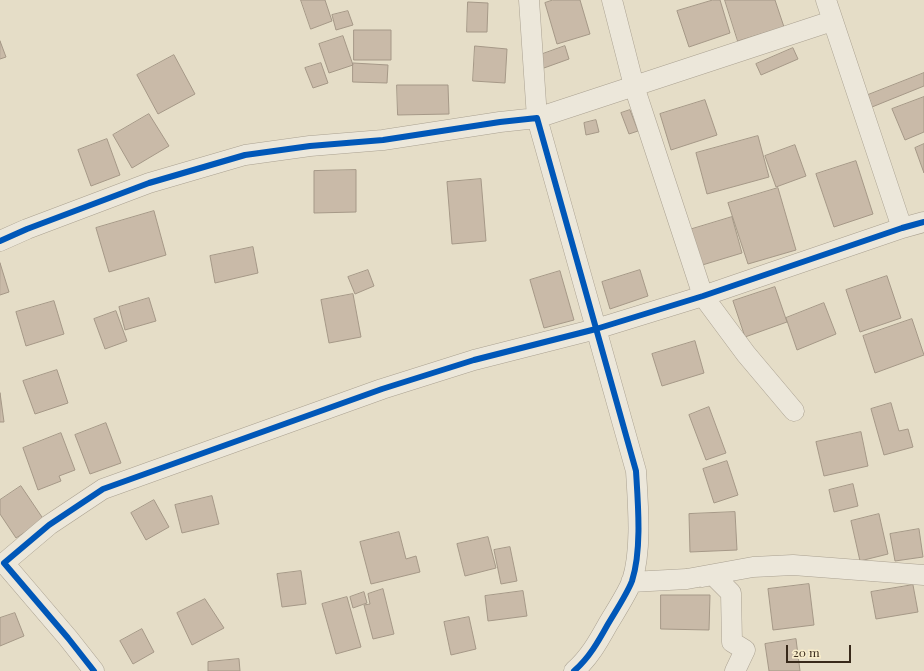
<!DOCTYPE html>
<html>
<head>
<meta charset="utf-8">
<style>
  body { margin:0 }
  #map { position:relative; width:924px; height:671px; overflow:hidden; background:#e5ddc7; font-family:"Playfair Display",serif }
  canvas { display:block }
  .scale { position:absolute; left:786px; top:645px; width:65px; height:18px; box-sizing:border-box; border:2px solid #38291a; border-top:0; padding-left:5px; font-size:12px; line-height:14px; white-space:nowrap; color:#38291a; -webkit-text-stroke:3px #f9edcb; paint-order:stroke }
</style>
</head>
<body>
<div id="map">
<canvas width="924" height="671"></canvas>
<div class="scale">20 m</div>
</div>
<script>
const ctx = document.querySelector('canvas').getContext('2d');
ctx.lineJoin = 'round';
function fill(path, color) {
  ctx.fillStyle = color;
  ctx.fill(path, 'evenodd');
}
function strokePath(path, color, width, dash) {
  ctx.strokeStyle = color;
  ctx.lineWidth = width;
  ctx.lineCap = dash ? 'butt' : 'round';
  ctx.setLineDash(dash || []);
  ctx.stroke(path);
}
const building = new Path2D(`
  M301,0h24l7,21 -21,8z
  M553,0h27l10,34 -33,10 -12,-41z
  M713,0h7l10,33 -41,14 -12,-36z
  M725,0h50l9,27 -46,14z
  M468,2l20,1 -1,29h-20z
  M348,11l5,14 -17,5 -4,-15z
  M354,30h37v30h-37z
  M343,36l10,29 -24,8 -10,-29z
  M0,41l6,16 -6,2z
  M475,46l32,3 -2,34 -32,-2z
  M565,46l4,13 -25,9 -4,-13z
  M793,48l5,11 -37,16 -5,-11z
  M174,55l21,39 -37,20 -21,-39z
  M321,63l7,20 -15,5 -8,-20z
  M353,63l35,2 -1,18 -34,-1z
  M924,73v13l-52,21 -4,-12z
  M397,85h51l1,29 -51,1z
  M924,97v35l-19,8 -13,-31z
  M705,100l12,35 -46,15 -11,-36z
  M630,110l8,21 -9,3 -8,-21z
  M149,114l20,32 -37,22 -19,-33z
  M596,120l3,12 -13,3 -2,-12z
  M758,136l11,41 -62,17 -11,-41z
  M107,139l13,36 -29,11 -13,-36z
  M924,144v29l-9,-25z
  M795,145l11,31 -30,11 -11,-31z
  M856,161l17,53 -39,13 -18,-53z
  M356,170v42l-42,1v-42z
  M481,179l5,62 -34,3 -5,-62z
  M778,188l18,62 -48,14 -20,-61z
  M154,211l12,44 -57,17 -13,-44z
  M732,217l10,36 -43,13 -10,-36z
  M253,247l5,26 -43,10 -5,-27z
  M0,263l9,29 -9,3z
  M368,270l6,16 -19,8 -7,-17z
  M640,270l8,26 -38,13 -8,-27z
  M560,271l14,49 -30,8 -14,-48z
  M887,276l14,42 -41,14 -14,-42z
  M775,287l12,35 -42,15 -12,-36z
  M353,294l8,43 -32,6 -8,-43z
  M149,298l7,23 -31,9 -6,-23z
  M54,301l10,33 -38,12 -10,-34z
  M824,303l12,31 -39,16 -11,-32z
  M116,311l11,30 -22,8 -11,-30z
  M912,319l12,36 -49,18 -12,-37z
  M695,341l9,32 -42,13 -10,-32z
  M57,370l11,33 -33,11 -12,-33z
  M0,393l4,29h-4z
  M891,403l8,28 9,-2 5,18 -29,8 -13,-46z
  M709,407l17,46 -20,7 -17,-45z
  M106,423l15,40 -31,11 -15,-39z
  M861,432l7,34 -44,10 -8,-34z
  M61,433l14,37 -16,6 2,5 -23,9 -15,-42z
  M727,461l11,34 -24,8 -11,-34z
  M853,484l5,22 -24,6 -5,-22z
  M21,486l23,34 -28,18 -16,-24v-14z
  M212,496l7,28 -37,9 -7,-28z
  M154,500l15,27 -23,13 -15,-27z
  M735,512l2,38 -47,2 -1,-38z
  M879,514l9,40 -28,7 -9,-40z
  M919,529l4,28 -28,4 -5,-27z
  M399,532l7,27 10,-3 4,16 -49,12 -11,-42z
  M488,537l8,31 -31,8 -8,-32z
  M510,547l7,34 -16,3 -7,-34z
  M301,571l5,33 -24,3 -5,-33z
  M809,584l5,41 -41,5 -5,-41z
  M913,585l5,27 -42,7 -5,-27z
  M383,589l11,45 -21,5 -9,-34 6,-1 -2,-10z
  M523,591l4,25 -39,5 -3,-25z
  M364,592l3,11 -14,5 -3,-11z
  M661,595h49l-1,35 -48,-1z
  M347,597l14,50 -25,7 -14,-50z
  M205,599l19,29 -32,17 -15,-32z
  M15,613l9,23 -24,10v-28z
  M469,617l7,32 -25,6 -7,-33z
  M142,629l12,23 -21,12 -13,-23z
  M796,639l4,32h-31l-4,-27z
  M239,659l1,12h-32v-9z`);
fill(building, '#c9baa8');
strokePath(building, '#a59887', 1);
const street = new Path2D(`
  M529,0l8,118 295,-97
  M612,0l22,86 69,210 43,58 48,57
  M826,0l76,228
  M0,241l27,-12 122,-46 96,-28 65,-9 73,-6 117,-18 37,-4 99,353c2,33 6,79 -4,110 -5,13 -17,31 -24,43 -10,18 -19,34 -34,47
  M702,577l11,-2 18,18 1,49 13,8 -10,21
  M631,582l56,-3 66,-12 40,-2 131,10
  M94,671l-26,-33 -64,-75 45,-38 54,-36 279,-100 92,-29 122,-31 107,-33 199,-68 22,-6`);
strokePath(street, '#aaa191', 21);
strokePath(street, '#ece7da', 20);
strokePath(new Path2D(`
  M0,241l27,-12 122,-46 96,-28 65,-9 73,-6 117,-18 37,-4 99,353c2,33 6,79 -4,110 -5,13 -17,31 -24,43 -10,18 -19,34 -34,47
  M94,671l-26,-33 -64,-75 45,-38 54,-36 279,-100 92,-29 122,-31 107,-33 199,-68 22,-6`), '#0057b8', 6);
</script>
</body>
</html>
